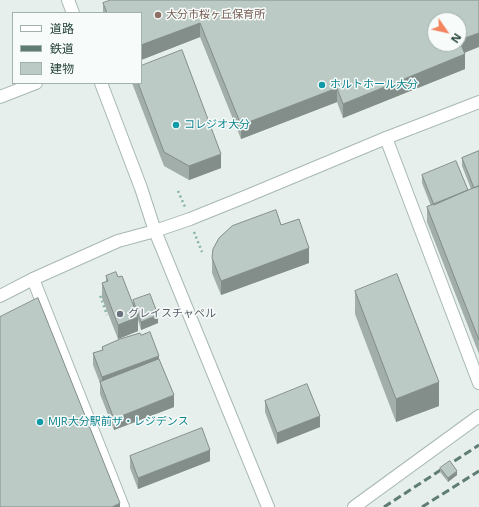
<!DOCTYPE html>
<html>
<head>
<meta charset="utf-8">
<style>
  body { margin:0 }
  #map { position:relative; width:479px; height:507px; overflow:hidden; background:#e6efeb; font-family:"Open Sans","Noto Sans JP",sans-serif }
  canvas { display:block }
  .legend { position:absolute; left:12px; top:12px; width:130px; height:72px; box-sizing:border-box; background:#f7fbf9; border:1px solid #a3b1ad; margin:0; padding:5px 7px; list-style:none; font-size:12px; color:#24423a }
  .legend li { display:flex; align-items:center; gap:8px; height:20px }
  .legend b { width:20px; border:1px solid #a3b1ad }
  .north { position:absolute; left:427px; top:12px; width:40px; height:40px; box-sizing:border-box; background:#f7fbf9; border:1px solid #a3b1ad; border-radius:50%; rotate:124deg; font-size:11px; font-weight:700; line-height:16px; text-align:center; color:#24423a }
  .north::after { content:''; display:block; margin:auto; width:14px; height:18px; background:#f4845f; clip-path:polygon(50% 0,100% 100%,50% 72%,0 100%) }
</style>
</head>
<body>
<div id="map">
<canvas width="479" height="507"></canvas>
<ul class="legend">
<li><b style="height:5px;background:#fff"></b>道路</li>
<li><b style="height:5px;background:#5f7d75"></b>鉄道</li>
<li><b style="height:11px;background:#bbcac4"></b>建物</li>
</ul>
<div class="north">N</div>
</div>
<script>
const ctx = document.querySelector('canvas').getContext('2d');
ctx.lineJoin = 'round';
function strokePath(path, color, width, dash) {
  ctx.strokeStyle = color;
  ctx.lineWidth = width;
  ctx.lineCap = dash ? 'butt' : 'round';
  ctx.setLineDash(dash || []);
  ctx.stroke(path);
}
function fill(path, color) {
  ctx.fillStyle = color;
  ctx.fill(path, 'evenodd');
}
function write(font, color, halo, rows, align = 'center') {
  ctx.font = font + ' "Open Sans","Noto Sans JP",sans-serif';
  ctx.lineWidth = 3;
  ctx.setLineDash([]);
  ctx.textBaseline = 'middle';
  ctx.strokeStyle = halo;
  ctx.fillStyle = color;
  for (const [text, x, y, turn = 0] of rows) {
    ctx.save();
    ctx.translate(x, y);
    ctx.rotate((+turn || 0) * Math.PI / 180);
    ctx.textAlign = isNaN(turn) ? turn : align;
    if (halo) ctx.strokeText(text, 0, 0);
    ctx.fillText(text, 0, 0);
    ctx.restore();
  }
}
const minor = new Path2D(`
  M0,97l36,-14
  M386,138l93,245
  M33,279l90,228
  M354,507l125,-91`);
const tertiary = new Path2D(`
  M68,0l5,13
  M101,83l40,105 14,43 113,276
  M0,296l33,-17 85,-38 37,-10 35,-12 57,-23 139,-58 93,-36`);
strokePath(minor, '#a8b8b2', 14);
strokePath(tertiary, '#a8b8b2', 14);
strokePath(new Path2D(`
  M178,191l7,16
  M194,232l8,20
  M104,294l-4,1 7,20`), '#86b3a5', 2.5, [2, 3]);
strokePath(minor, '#fff', 12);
strokePath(tertiary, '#fff', 12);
strokePath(new Path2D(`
  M384,507l95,-62
  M422,507l57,-36`), '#5f7d75', 3, [8, 4]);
fill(new Path2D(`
  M103,3l361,50 1,16 -122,49 -6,-16 -96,37 -41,-102 -59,23v-47h-38z
  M132,83h9l80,85 -32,12 -25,-14z
  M479,151v203l-52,-132v-15l4,-1 -9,-23v-8l46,16 3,-2 -9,-23v-8z
  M281,225l28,38 -88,32 -9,-22v-15z
  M106,276l12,1 15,28v-5l25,23 -17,7 -3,-10v11l-20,8 -16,-41v-15l4,-1z
  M355,291l84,115 -43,16 -41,-108z
  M141,335l18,24 15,48 -60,23 -14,-36v-11l-7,-18v-12l9,-3v-3z
  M265,401l55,26 -43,17 -12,-32z
  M130,456l80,5 -72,28 -8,-21z
  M440,468l17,7 -9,7 -8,-10z`), '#a1aea9');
fill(new Path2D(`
  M200,23v14l-59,23v-15z
  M479,33v14l-20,8v-15z
  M465,54v15l-122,49v-14z
  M337,88v14l-96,37v-14z
  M221,154v14l-32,12v-14z
  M309,248v15l-88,32v-14z
  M158,315v8l-17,7v-8z
  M138,317v14l-20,8v-14z
  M159,356v12l-57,19v-10z
  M439,382v24l-43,16v-23z
  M174,395v12l-60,23v-11z
  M320,416v11l-43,17v-11z
  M210,450v11l-72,28v-11z
  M457,471v4l-9,7v-4z
  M120,503v4h-8z`), '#838d89');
const building = new Path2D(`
  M111,0h368v33l-20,7 6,14 -122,50 -6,-16 -96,37 -41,-102 -59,22v-32h-34l-4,-10zM435,20h24v24h-24z
  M182,50l39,104 -32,12 -25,-14 -26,-69h3v-17z
  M479,151v35l-5,2 -12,-30z
  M456,161l12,29 -34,15 -12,-30z
  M479,186v154l-52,-133z
  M276,210l5,15 18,-6 10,29 -88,33 -9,-23 1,-9 6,-11 13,-12z
  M116,272l2,5 4,-1 16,41 -20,8 -16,-42 6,-2 -2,-5z
  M397,274l42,108 -43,17 -41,-108z
  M150,294l8,21 -17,7 -8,-22z
  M38,298l82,205 -8,4h-112v-190z
  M150,332l9,24 -57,21 -9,-24 10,-3 -1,-3 18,-8 20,-6 1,2z
  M159,359l15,36 -60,24 -14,-37z
  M307,384l13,32 -43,17 -12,-32z
  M202,428l8,22 -72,28 -8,-22z
  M450,461l7,10 -9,7 -8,-10z`);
fill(building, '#bbcac4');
strokePath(building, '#838d89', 1);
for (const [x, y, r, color] of [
  [158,15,4,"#8d6e63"],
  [322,85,4,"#0f9aa8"],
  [176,125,4,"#0f9aa8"],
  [120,314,4,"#6b7280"],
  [40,422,4,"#0f9aa8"]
]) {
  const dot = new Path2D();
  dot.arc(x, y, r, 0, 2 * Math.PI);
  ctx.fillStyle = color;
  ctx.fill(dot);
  strokePath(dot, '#f7fbf9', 1.5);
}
write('11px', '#785e54', '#f7fbf9', [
  ["大分市桜ヶ丘保育所",166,15]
], 'left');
write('11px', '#0d838f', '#f7fbf9', [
  ["ホルトホール大分",330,85],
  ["コレジオ大分",184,125],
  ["MJR大分駅前ザ・レジデンス",48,422]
], 'left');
write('11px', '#5b616d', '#f7fbf9', [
  ["グレイスチャペル",128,314]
], 'left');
</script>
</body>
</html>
